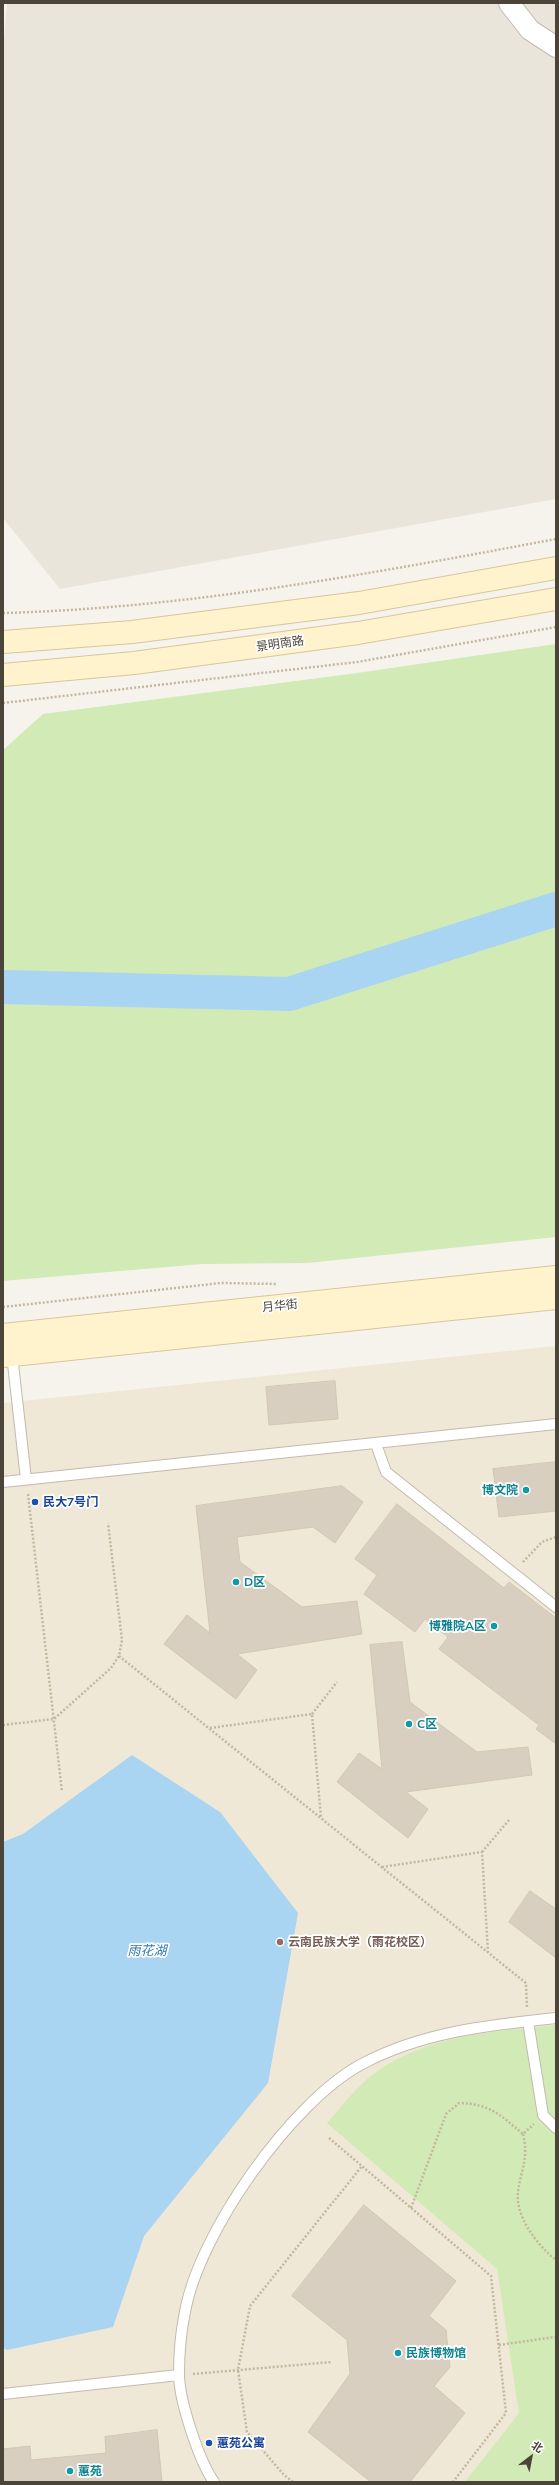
<!DOCTYPE html>
<html>
<head>
<meta charset="utf-8">
<style>
  body { margin:0 }
  #map { position:relative; width:559px; height:2485px; overflow:hidden; background:#f6f3ec; font-family:Mulish,"Noto Sans SC",sans-serif }
  canvas { display:block }
  .frame { position:absolute; inset:0; border:4px solid #4b4439; pointer-events:none }
  .north { position:absolute; left:511px; top:2437px; width:40px; height:40px; -webkit-text-stroke:3px #fff; paint-order:stroke; rotate:32deg; font-size:11px; font-weight:700; line-height:16px; text-align:center; color:#4b4439 }
  .north::after { content:''; display:block; margin:auto; width:14px; height:18px; background:#4b4439; clip-path:polygon(50% 0,100% 100%,50% 72%,0 100%) }
</style>
</head>
<body>
<div id="map">
<canvas width="559" height="2485"></canvas>
<div class="frame"></div>
<div class="north">北</div>
</div>
<script>
const ctx = document.querySelector('canvas').getContext('2d');
ctx.lineJoin = 'round';
function fill(path, color) {
  ctx.fillStyle = color;
  ctx.fill(path, 'evenodd');
}
function strokePath(path, color, width, dash) {
  ctx.strokeStyle = color;
  ctx.lineWidth = width;
  ctx.lineCap = dash ? 'butt' : 'round';
  ctx.setLineDash(dash || []);
  ctx.stroke(path);
}
function write(font, color, halo, rows, align = 'center') {
  ctx.font = font + ' Mulish,"Noto Sans SC",sans-serif';
  ctx.lineWidth = 3.5;
  ctx.setLineDash([]);
  ctx.textBaseline = 'middle';
  ctx.strokeStyle = halo;
  ctx.fillStyle = color;
  for (const [text, x, y, turn = 0] of rows) {
    ctx.save();
    ctx.translate(x, y);
    ctx.rotate((+turn || 0) * Math.PI / 180);
    ctx.textAlign = isNaN(turn) ? turn : align;
    if (halo) ctx.strokeText(text, 0, 0);
    ctx.fillText(text, 0, 0);
    ctx.restore();
  }
}
fill(new Path2D(`
  M7,3h549v496l-496,90 -57,-71v-466z`), '#eae5da');
fill(new Path2D(`
  M556,1346v1136h-553v-1079z`), '#efe8d6');
fill(new Path2D(`
  M556,644v593l-248,26 -106,1 -199,17v-531l40,-36 314,-41z
  M556,2025v457h-91l54,-69 -22,-144 -170,-146c15,-16 30,-38 48,-50 54,-39 117,-41 181,-48z`), '#d2eab5');
fill(new Path2D(`
  M132,1755l88,57 78,101 -30,170 -124,153 -31,91 -106,23 -4,-2v-506l20,-8z`), '#a9d4f2');
strokePath(new Path2D(`
  M3,987l286,7 267,-85`), '#a9d4f2', 34);
const building = new Path2D(`
  M335,1381l3,38 -69,6 -3,-38z
  M556,1462v49l-57,6 -6,-48z
  M342,1486l21,16 -28,41 -22,-16 -76,10 3,25 62,45 55,-6 5,33 -125,20 20,16 -21,29 -72,-55 23,-29 23,18 -14,-127z
  M397,1504l107,84 5,-6 47,36v126l-20,-15 3,-4 -100,-76 9,-12 -23,-18 -10,13 -51,-38 13,-19 -22,-16z
  M402,1642l8,60 67,50 51,-5 4,28 -126,17 22,17 -20,29 -71,-56 22,-29 23,16 -12,-124z
  M530,1891l26,18v49l-47,-36z
  M364,2205l92,76 -27,35 17,14 4,37 -16,19 31,27 -55,69h-39l-63,-50 42,-58 -3,-34 -55,-44z
  M157,2430l5,52h-159v-33l27,-3 1,14 75,-7 -1,-16z`);
fill(building, '#d8cfc1');
strokePath(building, '#d3c7b4', 1);
const lane = new Path2D(`
  M12,1355l14,124
  M376,1444l10,28 170,135
  M3,1482l553,-58
  M528,2021l15,94 13,13
  M3,2394l176,-19
  M214,2482c-15,-21 -35,-82 -35,-108 0,-19 2,-43 6,-62 14,-79 106,-210 177,-248 60,-32 127,-39 194,-46`);
const street = new Path2D(`
  M509,3l21,27 26,17`);
const secondary = new Path2D(`
  M3,642l129,-10 227,-29 197,-35
  M3,675l131,-12 224,-30 198,-34
  M3,1335l553,-58
  M3,1356l553,-58`);
strokePath(lane, '#c2bbae', 12);
strokePath(street, '#c2bbae', 22);
strokePath(secondary, '#d6c79b', 24);
strokePath(new Path2D(`
  M3,613c186,-5 371,-40 553,-74
  M3,703l354,-41 199,-35
  M3,1307l218,-24 56,1
  M28,1494l34,298
  M523,1562l19,-20 14,-5
  M119,1656l407,327 1,25
  M312,1714l25,-32
  M3,1725l51,-6 57,-51 8,-12 3,-16 -14,-117
  M210,1728l102,-14 9,104
  M482,1852l27,-32
  M382,1867l100,-15 6,100
  M523,2134c6,25 -2,35 -5,58 -3,25 20,54 38,68
  M329,2138l162,138 15,137 -53,69
  M411,2208l35,-94 13,-11c32,1 41,12 64,31l11,-10
  M556,2335v7
  M499,2345l56,-8
  M193,2374l139,-12
  M293,2482l-9,-7 -37,-43 -9,-62 12,-64 112,-140`), '#c4b79f', 2.5, [2, 2]);
strokePath(lane, '#fff', 10);
strokePath(street, '#fff', 20);
strokePath(secondary, '#fff3cd', 22);
for (const [x, y, r, color] of [
  [526,1490,4,"#0f9aa8"],
  [35,1502,4,"#1a4fb4"],
  [236,1582,4,"#0f9aa8"],
  [494,1626,4,"#0f9aa8"],
  [409,1724,4,"#0f9aa8"],
  [280,1942,4,"#8d6e63"],
  [398,2353,4,"#0f9aa8"],
  [209,2443,4,"#1a4fb4"],
  [70,2471,4,"#0f9aa8"]
]) {
  const dot = new Path2D();
  dot.arc(x, y, r, 0, 2 * Math.PI);
  ctx.fillStyle = color;
  ctx.fill(dot);
  strokePath(dot, '#fff', 1.5);
}
write('12px', '#4b4439', '#fff', [
  ["景明南路",280,644,-8],
  ["月华街",280,1306,-6]
]);
write('bold 12px', '#0d838f', '#fff', [
  ["博文院",518,1490,"right"],
  ["D区",244,1582],
  ["博雅院A区",486,1626,"right"],
  ["C区",417,1724],
  ["民族博物馆",406,2353],
  ["蕙苑",78,2471]
], 'left');
write('bold 12px', '#164399', '#fff', [
  ["民大7号门",43,1502],
  ["蕙苑公寓",217,2443]
], 'left');
write('bold 12px', '#785e54', '#fff', [
  ["云南民族大学（雨花校区）",288,1942]
], 'left');
write('italic 13px', '#2e7ab2', '#fff', [
  ["雨花湖",147,1951]
]);
</script>
</body>
</html>
